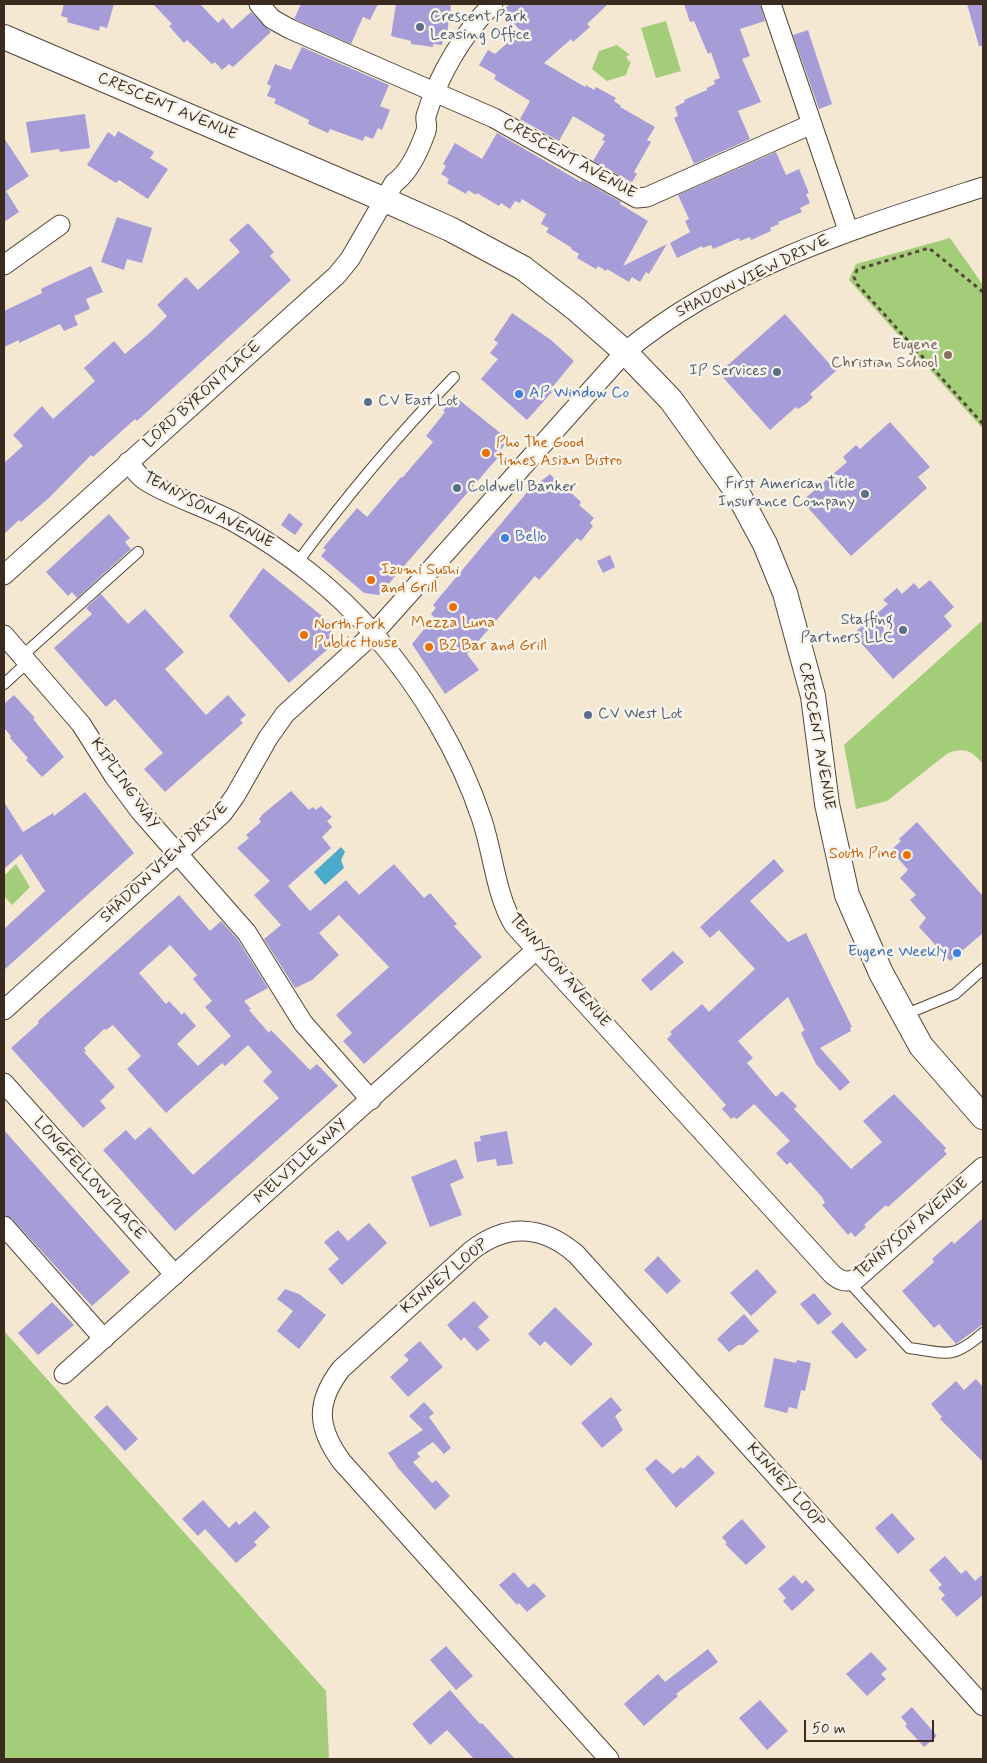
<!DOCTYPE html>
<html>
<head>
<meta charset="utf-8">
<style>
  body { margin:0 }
  #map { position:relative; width:987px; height:1763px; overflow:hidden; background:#f4e8d3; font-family:Mynerve,sans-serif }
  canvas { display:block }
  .frame { position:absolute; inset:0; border:5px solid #3b2a1e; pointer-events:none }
  .scale { position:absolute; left:804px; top:1720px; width:130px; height:22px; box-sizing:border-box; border:2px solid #3b2a1e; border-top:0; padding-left:6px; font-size:15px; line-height:18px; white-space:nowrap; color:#3b2a1e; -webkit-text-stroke:4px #f7f3e8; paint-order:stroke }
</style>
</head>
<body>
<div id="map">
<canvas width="987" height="1763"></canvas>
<div class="frame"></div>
<div class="scale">50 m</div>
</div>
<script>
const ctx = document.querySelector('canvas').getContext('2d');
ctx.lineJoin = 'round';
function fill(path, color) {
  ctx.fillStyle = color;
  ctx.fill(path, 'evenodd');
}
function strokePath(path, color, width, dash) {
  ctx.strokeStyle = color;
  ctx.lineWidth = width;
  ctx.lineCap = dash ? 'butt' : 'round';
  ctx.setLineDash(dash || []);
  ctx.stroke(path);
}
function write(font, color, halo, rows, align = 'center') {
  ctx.font = font + ' Mynerve,sans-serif';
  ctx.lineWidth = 5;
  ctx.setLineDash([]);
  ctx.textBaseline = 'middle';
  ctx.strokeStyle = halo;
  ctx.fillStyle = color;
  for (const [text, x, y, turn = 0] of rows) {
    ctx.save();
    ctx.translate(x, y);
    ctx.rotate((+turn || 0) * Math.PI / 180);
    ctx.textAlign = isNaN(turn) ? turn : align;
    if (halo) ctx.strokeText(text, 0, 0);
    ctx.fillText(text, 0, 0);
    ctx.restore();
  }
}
fill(new Path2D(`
  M666,21l15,50 -25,7 -15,-50z
  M617,45l13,10 -4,1 3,6 2,-1 -5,14 -19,6 -15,-12 7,-18z
  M950,238l33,47v144l-134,-149 7,-16z
  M983,620v144c-11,-13 -18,-17 -35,-11l-61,48 -31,8 -12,-64z
  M16,864l14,23 -18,18 -8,-9v-20z
  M4,1331l322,360 3,68h-325z`), '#a3cd79');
fill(new Path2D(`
  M341,847l4,5 -4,8 3,8 -19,17 -11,-13z`), '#4caaca');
fill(new Path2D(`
  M64,4h50l-7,24 -7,-2 -1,5 -32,-9 1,-4 -7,-2z
  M153,4h47l18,19 5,-5 9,11 19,-17 20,20 -38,35 -4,-3 -7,6 -7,-8 -3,2 -25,-24 -3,3 -15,-17 3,-2z
  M301,4h77l-8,16 -7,-3 -12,27 -57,-25z
  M396,4h51l4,2 -4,28 -3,-1 -2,12 -9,-1v3l-22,-3v-3l-20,-5z
  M510,4h98l-21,20 3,3 -17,15 -2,-3 -27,24 41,24 1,-2 8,5 2,-3 20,11 -2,3 7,5 -1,1 35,20 -8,13 4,2 -17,30 3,2 -5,8 -39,-21 12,-20 -3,-1 3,-5 -32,-19 -14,25 -39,-22 10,-18 -36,-22 2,-4 -17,-10 9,-15 7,4 26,-23 -19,-20z
  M684,4h76l5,17 -25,8 10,27 -8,3 19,43 -23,9 12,28 -56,25 -20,-46 4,-2 -3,-9 10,-5 -1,-2 23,-10v-2l8,-4 -1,-4 6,-2 -9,-26 -3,2 -14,-33 -4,1z
  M967,4h16v42h-4z
  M808,30l24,74 -13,5 -26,-74z
  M302,47l87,38 -9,21 10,4 -8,20 -4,-2 -5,11 -8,-3 -2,5 -33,-12 -2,4 -20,-9 1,-4 -35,-17 2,-4 -9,-3 4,-10 -4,-2 8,-20 16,6z
  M85,114l5,34 -30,4 -1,-3 -28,4 -5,-31z
  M118,131l36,21 -4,6 18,11 -20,30 -29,-19 -3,3 -29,-18 21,-33 7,5z
  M497,133l84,49 1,-2 39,22 -1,2 28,17 -25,45 44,-22 -18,30 -3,-2 -6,10 -8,-5 -3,5 -22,-13 -1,2 -8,-5 -2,3 -19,-11 2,-4 -8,-5 1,-1 -26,-16 3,-4 -8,-4 5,-10 -24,-15 -2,4 -5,-2 -5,8 -9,-6 -2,3 -22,-13 -1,2 -8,-5 -2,4 -19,-11 2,-4 -8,-5 5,-8 -3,-2 12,-21 27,16z
  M4,138l25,38 -23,15 13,21 -15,10z
  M776,152l10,23 13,-6 10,24 -3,1 4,9 -10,5 2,4 -24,10 1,2 -9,4 1,3 -20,9 -1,-3 -10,4 -1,-3 -26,11 -2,-4 -9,3v-2l-25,12 -7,-15 20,-11 -5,-11 4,-2 -11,-24z
  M117,217l35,11 -10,35 -15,-4 -3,11 -23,-8z
  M248,223l26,29 -4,4 21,24 -154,141 -2,-2 -42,38 -2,-2 -41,42 -29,25 -2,-2 -15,14v-71l19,-17 -10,-11 29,-29 11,13 42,-38 -11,-13 30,-27 11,13 26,-22 16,-16 -10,-11 29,-28 12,13 42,-38 -11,-12z
  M91,266l12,26 -17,7 4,10 -16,7 4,9 -14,6 -4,-7 -41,19v-3l-15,7v-36l38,-18 -1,-4 8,-4z
  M512,313l39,27 23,21 -24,29 2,2 -25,28 -46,-41 17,-20 -8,-6 8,-10 -4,-3z
  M785,314l51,57 -26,23 3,3 -7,7 -8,5 -2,-2 -26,23 -51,-57z
  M453,399l3,3 2,-3 51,41 -11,13 2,2 -121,140 -15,-2 -43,-37 5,-6 -3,-2 34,-40 10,9 34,-40 1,1 31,-36 -7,-6 19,-24 -2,-1z
  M890,422l40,45 -12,10 9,11 -76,68 -49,-55 45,-39 -4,-5 13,-12 4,4z
  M550,474l13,14 1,-2 17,16 -2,3 15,13 -4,5 3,3 -12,15 -4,-3 -38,42 -4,-4 -68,78 12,16 -34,24 -33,-50 22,-27 -3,-3 5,-6 -3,-3 101,-121 2,1z
  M289,513l14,11 -8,11 -14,-10z
  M109,514l21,24 -5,4 6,7 -54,49 -5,-6 -4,4 -22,-24z
  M610,555l5,12 -12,6 -6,-12z
  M263,568l64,52 5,13 -3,15 -40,35 -60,-67z
  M930,580l24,27 -10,9 8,10 -59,53 -40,-45 35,-30 -5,-4 14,-12 5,6 12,-11 5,6z
  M101,594l27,30 17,-15 39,43 -19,17 41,46 22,-20 18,20 -6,5 3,3 -78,69 -21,-23 19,-16 -48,-54 -9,8 -52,-59 38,-34 -6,-6z
  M14,695l21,23 -2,1 31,38 -22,20 -16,-17 2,-2 -18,-20 1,-2 -7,-8v-24z
  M291,791l18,19 4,-3 3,3 5,-4 11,11 -5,4 5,6 -10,10 9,11 -43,38 22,25 36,-31 13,15 35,-31 30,34 6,-5 27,31 -3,2 28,31 -118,107 -21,-23 9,-8 -16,-18 53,-48 -50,-52 -20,18 20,22 -27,25 -17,8 -31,-49 17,-14 -27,-30 16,-14 -33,-33 12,-10 -3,-3 15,-13 -2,-3 4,-5z
  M85,792l49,61 -130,117v-41l41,-38 -24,-37 -17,15v-67l19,30 30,-19 1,3z
  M917,822l66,74v37l-33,28 -31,-34 7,-9 -16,-18 6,-5 -16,-17 8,-8 -17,-20 10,-9 -2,-2z
  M774,859l10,12 -34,30 38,41 18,-9 46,94 -2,1 1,3 -31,17 30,34 -10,9 -24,-27 -15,-31 3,-3 2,3 -18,-36 -50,44 15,17 -6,5 29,34 6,-6 15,15 -3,3 57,60 31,-27 -19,-21 31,-27 52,54 -2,3 3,3 -59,53 -2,-2 -22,20 2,2 -11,10 -4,-5 -3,3 -26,-30 3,-2 -3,-6 -32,-35 -3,3 -11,-12 14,-12 -36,-37 -17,15 -3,-2 -3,2 -9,-10 4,-4 -59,-66 5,-5 -2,-2 32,-28 7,8 46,-43 -36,-39 -9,8 -10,-11z
  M179,895l31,36 11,-10 17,19 30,48 -24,13 7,8 -2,1 20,23 2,-3 39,40 7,-6 21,22 -163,145 -72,-81 23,-20 9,10 15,-13 43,48 86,-77 -16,-17 9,-9 -24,-27 -23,21 -3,-3 -56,50 -39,-44 14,-13 -28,-31 -7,5 -2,-1 -20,19 2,3 -2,1 31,35 -15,14 6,7 -23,20 -72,-80 28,-25 -1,-2zM170,945l27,30 -4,4 19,22 -7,6 26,29 -33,30 -21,-22 19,-18 -12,-14 -2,3 -13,-14 -3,3 -27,-31z
  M673,951l11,11 -33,29 -10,-11z
  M4,1130l126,142 -38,34 -80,-87 -8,-4z
  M507,1131l6,33 -16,2 -1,-7 -19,3 -3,-20 7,-1 -1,-5z
  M456,1159l8,19 -14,6 12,31 -32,12 -19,-50z
  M983,1218v106l-27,20 -17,-20 -5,4 -32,-37 32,-29 -2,-3 20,-18 2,3z
  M369,1223l18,20 -45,42 -14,-16 11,-10 -15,-17 14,-12 10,11z
  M658,1256l23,25 -14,13 -23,-24z
  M757,1269l20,23 -26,24 -21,-23z
  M285,1289l14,5 27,21 -27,34 -22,-18 16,-20 -16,-12z
  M814,1293l18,21 -14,11 -18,-21z
  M474,1301l15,16 -11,10 12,13 -13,11 -13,-14 -3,4 -14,-16z
  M52,1302l22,23 -36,30 -20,-22z
  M555,1307l38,37 -22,22 -26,-25 -5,5 -12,-12z
  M744,1314l15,17 -16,14h-5l-9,7 -12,-13z
  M842,1322l25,28 -11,9 -25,-27z
  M420,1341l23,26 -35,30 -18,-20 19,-17 -5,-5z
  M774,1358l22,5 1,-3 14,3 -6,28 -4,-1 -4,19 -8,-2 -2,6 -23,-6z
  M976,1379l7,8v75l-43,-43 2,-2 -11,-13 25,-23 8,9z
  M611,1397l11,13 -7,6 8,14 -21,18 -21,-25z
  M424,1402l10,11 -5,4 22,31 -7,6 -11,-12 -16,11 3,4 -7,5 19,21 4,-3 14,16 -15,14 -37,-42 -10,-15 35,-23 -14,-14z
  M107,1405l31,34 -13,12 -31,-34z
  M698,1455l17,18 -39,35 -31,-39 11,-10 17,15 8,-7 2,2z
  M203,1500l26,28 7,-7 3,4 16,-14 15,16 -16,15 3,3 -21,18 -31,-34 -7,7 -16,-17z
  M892,1513l23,26 -17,15 -23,-26z
  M742,1519l24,28 -20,18 -21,-21 2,-1 -5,-6z
  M945,1556l16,18 5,-4 9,11 8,-7v21l-26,22 -16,-18 4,-4 -7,-7 4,-3 -13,-15z
  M514,1572l14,16 6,-5 12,13 -19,16 -8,-9 -2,2 -18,-20z
  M794,1575l8,9 4,-4 9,10 -23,21 -9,-10 3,-3 -8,-9z
  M446,1646l27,30 -17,14 -26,-30z
  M708,1649l10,13 -42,32 2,2 -34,30 -20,-22 34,-30 7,8z
  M871,1652l16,17 -6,5 5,5 -19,17 -21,-22z
  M450,1690l30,34 2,-1 33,36h-41l-27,-29 -17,15 -18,-21z
  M760,1700l28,31 -21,19 -28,-32z
  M912,1707l25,29 -13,11 -19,-21 2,-2 -6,-7z`), '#a69dd8');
const service = new Path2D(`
  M297,563c48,-65 100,-127 157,-186
  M22,656l116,-104
  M4,684l24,-22
  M904,1015l51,-21 28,-25
  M849,1282l60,66c39,5 43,12 74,-15`);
const minor = new Path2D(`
  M259,4l13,15 18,10 204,89 143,80 10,-1 165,-73
  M771,4l77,226
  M4,265l56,-40
  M128,462c6,7 11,15 18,19 25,16 63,27 90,42 50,28 100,67 138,111 47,54 86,119 108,186 11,33 14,76 32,105l318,349c8,7 14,9 24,5l127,-112
  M4,575l333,-300 13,-16 44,-76c15,-10 26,-35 32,-52 2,-5 -1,-10 0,-15 12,-40 37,-83 67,-112
  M4,635l77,89 33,52 26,35 107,122 56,90 68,77
  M4,1010l218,-196 13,-18 33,-58 17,-24 89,-81 251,-281c102,-85 234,-125 358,-165
  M4,1083l171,192
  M4,1226l100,113
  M64,1374l472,-424
  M609,1759l-267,-297c-25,-34 -27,-59 -1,-93l130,-118c36,-28 71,-26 105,3l407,452`);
const tertiary = new Path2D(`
  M4,37l381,163 65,29 73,39 53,41 49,43 46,48 66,92 28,52 20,49 28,103 14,108 20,91 34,78 40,73 62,71`);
strokePath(service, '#574639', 12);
strokePath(minor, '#574639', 21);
strokePath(tertiary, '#574639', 26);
strokePath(new Path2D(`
  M983,292l-54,-44 -67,20 -5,2 -3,7 3,7 126,140`), '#574639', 3, [4, 4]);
strokePath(service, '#fff', 10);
strokePath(minor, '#fff', 19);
strokePath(tertiary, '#fff', 24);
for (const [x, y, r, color] of [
  [420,27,5,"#5c6f8a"],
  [948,355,5,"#8d6e63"],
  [777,372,5,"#5c6f8a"],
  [519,394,5,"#3f7fe0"],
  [368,402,5,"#5c6f8a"],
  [486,453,5,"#e8710a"],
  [457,488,5,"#5c6f8a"],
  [865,494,5,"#5c6f8a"],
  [505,538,5,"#3f7fe0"],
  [371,580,5,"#e8710a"],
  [453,607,5,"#e8710a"],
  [903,630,5,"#5c6f8a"],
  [304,635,5,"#e8710a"],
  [429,647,5,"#e8710a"],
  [588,715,5,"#5c6f8a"],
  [907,855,5,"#e8710a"],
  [957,953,5,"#3f7fe0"]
]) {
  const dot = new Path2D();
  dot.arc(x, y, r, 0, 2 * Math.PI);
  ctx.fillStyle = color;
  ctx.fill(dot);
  strokePath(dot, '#f7f3e8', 2);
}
write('16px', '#4e5e75', '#f7f3e8', [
  ["Crescent Park",430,18],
  ["Leasing Office",430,36],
  ["IP Services",767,372,"right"],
  ["CV East Lot",378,402],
  ["First American Title",855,485,"right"],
  ["Insurance Company",855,503,"right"],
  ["Coldwell Banker",467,488],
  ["Staffing",893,621,"right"],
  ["Partners LLC",893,639,"right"],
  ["CV West Lot",598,715]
], 'left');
write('16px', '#3b2a1e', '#f7f3e8', [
  ["CRESCENT AVENUE",167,107,23],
  ["CRESCENT AVENUE",569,159,29],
  ["SHADOW VIEW DRIVE",753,277,-26],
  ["LORD BYRON PLACE",203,395,-42],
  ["TENNYSON AVENUE",208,511,28],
  ["CRESCENT AVENUE",816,736,80],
  ["KIPLING WAY",124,784,55],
  ["SHADOW VIEW DRIVE",165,863,-43],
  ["TENNYSON AVENUE",559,971,49],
  ["MELVILLE WAY",301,1162,-42],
  ["LONGFELLOW PLACE",89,1179,48],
  ["TENNYSON AVENUE",912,1229,-41],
  ["KINNEY LOOP",445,1277,-40],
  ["KINNEY LOOP",785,1486,48]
]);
write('16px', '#785e54', '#f7f3e8', [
  ["Eugene",938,346],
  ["Christian School",938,364]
], 'right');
write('16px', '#366cbe', '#f7f3e8', [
  ["AP Window Co",529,394],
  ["Bello",515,538],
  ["Eugene Weekly",947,953,"right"]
], 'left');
write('16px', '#c56008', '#f7f3e8', [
  ["Pho The Good",496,444],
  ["Times Asian Bistro",496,462],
  ["Izumi Sushi",381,571],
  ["and Grill",381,589],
  ["Mezza Luna",453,624,"center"],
  ["North Fork",314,626],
  ["Public House",314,644],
  ["B2 Bar and Grill",439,647],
  ["South Pine",897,855,"right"]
], 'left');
</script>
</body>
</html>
